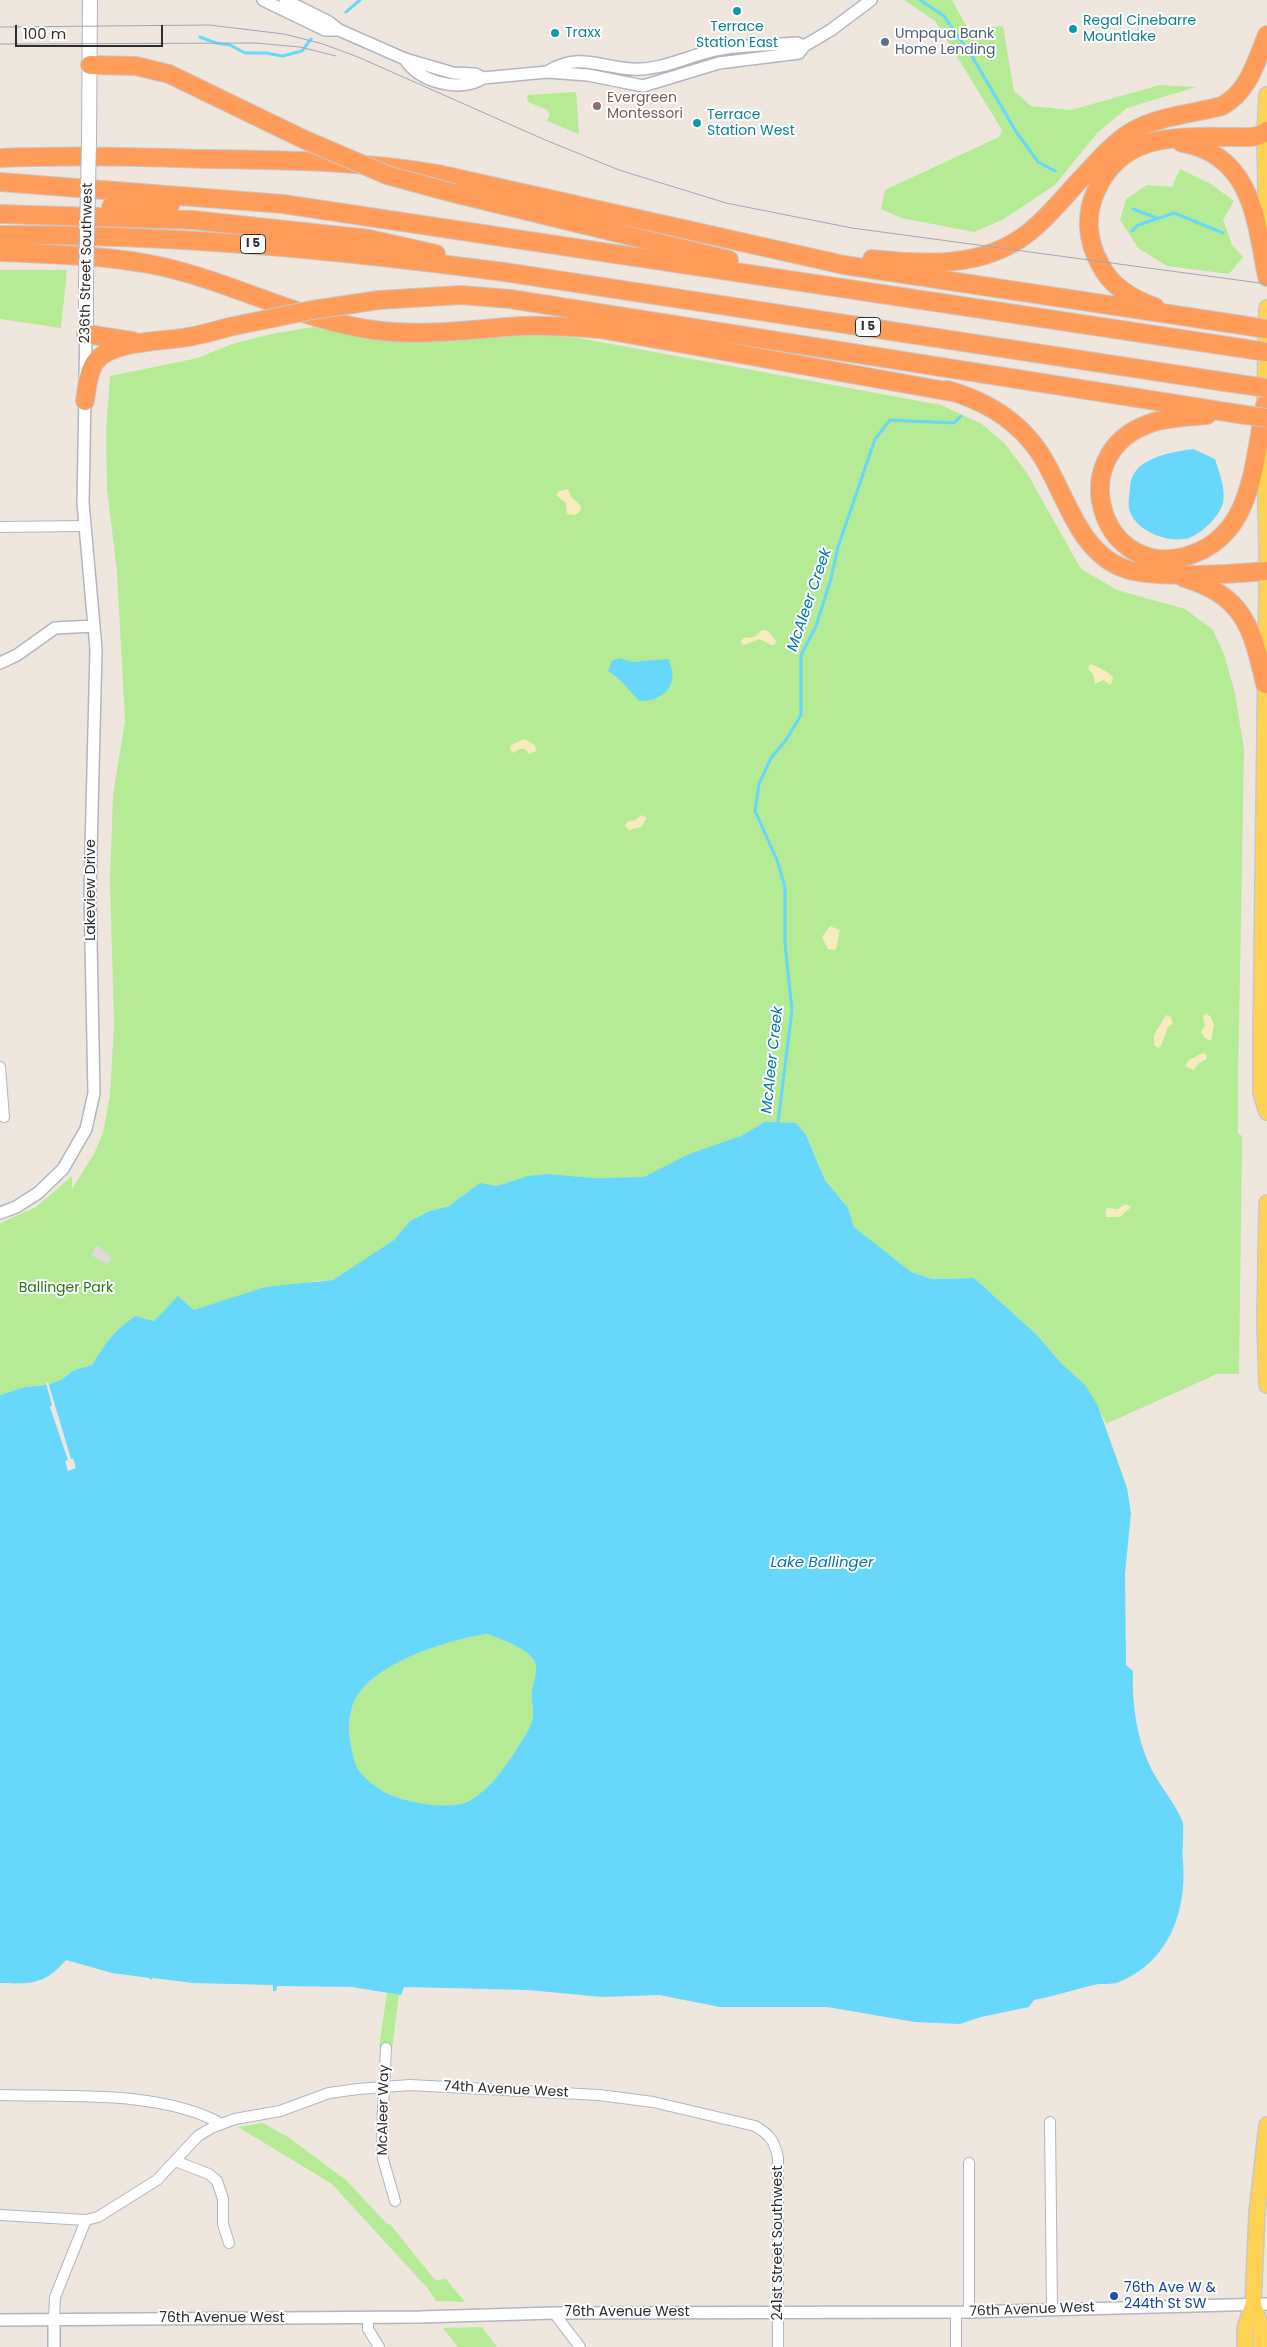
<!DOCTYPE html>
<html>
<head>
<meta charset="utf-8">
<style>
  body { margin:0 }
  #map { position:relative; width:1267px; height:2347px; overflow:hidden; background:#efe7de; font-family:Poppins,sans-serif }
  canvas { display:block }
  .scale { position:absolute; left:15px; top:25px; width:148px; height:22px; box-sizing:border-box; border:2px solid #2d2d2d; border-top:0; padding-left:6px; font-size:15px; line-height:18px; white-space:nowrap; color:#2d2d2d; -webkit-text-stroke:4px #fff; paint-order:stroke }
</style>
</head>
<body>
<div id="map">
<canvas width="1267" height="2347"></canvas>
<div class="scale">100 m</div>
</div>
<script>
const ctx = document.querySelector('canvas').getContext('2d');
ctx.lineJoin = 'round';
function fill(path, color) {
  ctx.fillStyle = color;
  ctx.fill(path, 'evenodd');
}
function strokePath(path, color, width, dash) {
  ctx.strokeStyle = color;
  ctx.lineWidth = width;
  ctx.lineCap = dash ? 'butt' : 'round';
  ctx.setLineDash(dash || []);
  ctx.stroke(path);
}
function write(font, color, halo, rows, align = 'center') {
  ctx.font = font + ' Poppins,sans-serif';
  ctx.lineWidth = 4;
  ctx.setLineDash([]);
  ctx.textBaseline = 'middle';
  ctx.strokeStyle = halo;
  ctx.fillStyle = color;
  for (const [text, x, y, turn = 0] of rows) {
    ctx.save();
    ctx.translate(x, y);
    ctx.rotate((+turn || 0) * Math.PI / 180);
    ctx.textAlign = isNaN(turn) ? turn : align;
    if (halo) ctx.strokeText(text, 0, 0);
    ctx.fillText(text, 0, 0);
    ctx.restore();
  }
}
fill(new Path2D(`
  M904,0h48l16,29 35,-3 11,65 17,15 40,4 89,-25 36,2 -69,21 -30,25 -42,52 -51,34 -30,13 -73,-14 -20,-9 4,-19 114,-53 3,-7 -67,-109z
  M576,92l3,42 -32,-13 3,-7 -3,-4 -19,-8 -1,-7z
  M1180,169l31,15 23,17 -11,19 9,25 11,12 -14,17 -62,-8 -29,-18 -18,-28 6,-21 21,-14 25,2z
  M0,270h67l-6,58 -61,-9z
  M313,327l69,12 156,-5 41,4 362,67 41,19 23,20 22,29 54,96 36,21 68,19 28,21 11,24 11,39 9,56 -6,335v49l4,3 -3,238h-22l-111,50 -8,-18 -62,-72 -62,-56 -42,1 -21,-7 -37,-28 -20,-17 -6,-19 -23,-28 -19,-45 -42,-13 -23,14 -97,41 -51,1 -25,-2 -108,23 -11,7 -19,5 -20,10 -16,19 -41,28 -20,12 -18,1 -121,29 -16,-13 -24,24 -19,-5c-22,16 -29,26 -43,49l-18,5 -13,10 -15,5 -21,2 -25,8v-172l36,-16 36,-31v13l22,-35 9,-21 7,-37 4,-71 -4,-144 3,-86 12,-74 -8,-149 -10,-84 -1,-57 4,-55 88,-18 34,-14 39,-10z
  M488,1634c14,6 37,13 46,26 7,10 -2,23 -2,33 -1,8 2,16 1,23 -1,11 -11,24 -17,34 -11,18 -27,39 -45,50 -18,12 -71,2 -88,-9 -25,-17 -28,-21 -33,-51 -3,-14 0,-35 9,-47 24,-33 91,-54 129,-59z
  M387,1993l12,1 -7,54 -13,-1z
  M263,2123l25,14 58,43 41,44h3l45,56 11,-1 19,23 -29,-1 -7,-11 -97,-106 -94,-57z
  M482,2327l15,20h-39l-15,-19z`), '#b5eb95');
fill(new Path2D(`
  M568,489c1,3 2,6 3,8 6,6 17,10 4,18l-8,-1 -1,-11 -10,-8 3,-4z
  M762,630l6,1 8,10 -1,4h-4l-11,-6 -17,6 -2,-4 2,-3 11,-1z
  M1090,664c8,3 17,7 23,13l-1,6 -2,2 -7,-5 -8,4 -2,-10 -5,-5z
  M524,739l11,6 1,6 -7,3 -4,-5h-5l-7,4 -3,-4 1,-4z
  M642,815l5,3 -6,9 -12,3 -4,-4 2,-4 8,-2z
  M830,926l10,4 -4,19 -2,1 -6,-1 -6,-12z
  M1206,1013l5,4 3,8 -3,16 -6,-3 -4,-6 4,-6 -2,-9z
  M1166,1015l5,2 2,7 -5,3 -7,19 -3,2 -4,-3v-10z
  M1203,1053l3,1 1,5 -8,4 -5,7 -9,-4 4,-6z
  M1125,1204l6,3 -11,10h-14l-1,-5 2,-4 11,1z`), '#f7ecbe');
fill(new Path2D(`
  M97,1245l15,13 -6,6 -15,-9z`), '#dfdad5');
fill(new Path2D(`
  M1193,449l22,10c4,13 11,30 8,44 -4,14 -21,30 -34,35 -21,6 -54,-7 -60,-29 -1,-6 0,-14 1,-20 0,-31 38,-36 63,-40z
  M619,658l14,4 35,-3c13,24 -4,43 -29,42 -12,-13 -17,-21 -31,-30l4,-10z
  M764,1122l32,1 10,12 19,45 23,28 6,19 57,45 21,7 42,-1 62,56 25,29 25,23 12,20 29,82 4,25 -6,61 1,91 7,6c-1,36 4,71 21,103 9,16 23,32 29,49 1,5 -1,30 0,38 4,50 -14,101 -64,121 -8,3 -18,1 -26,3 -20,5 -39,11 -59,15l-5,7 -48,10 -21,7 -45,-2 -88,-15h-107l-61,-12 -57,2 -74,-7 -124,-3 -3,8 -49,-8 -75,-1 -1,5h-3v-6l-80,-2 -40,-5 -3,2v-2l-38,-5 -46,-13c-22,25 -34,24 -66,23v-588l25,-8 21,-2 15,-5 13,-10 18,-5c14,-23 21,-33 43,-49l19,5 24,-25 16,14 71,-23 68,-7 61,-40 16,-19 20,-10 19,-5 31,-23 17,3 31,-10 20,-2 45,4 51,-1 45,-23 52,-18zM488,1634c14,6 37,13 46,26 6,10 -2,23 -2,33 -1,8 2,16 1,23 -1,11 -11,24 -17,34 -11,18 -27,39 -45,50 -18,12 -71,2 -88,-9 -25,-17 -28,-21 -33,-51 -3,-15 0,-35 9,-47 24,-33 91,-54 129,-59z`), '#67d8fb');
fill(new Path2D(`
  M48,1382l23,77 2,-1 3,10 -8,3 -3,-10 3,-1 -18,-53 2,-2 -6,-22z`), '#efe7de');
strokePath(new Path2D(`
  M920,0l24,16 29,42 42,72 23,32 17,9
  M346,12l14,-12
  M200,37l16,6 14,2 15,8h21l16,3 20,-5 9,-12
  M571,68l60,7
  M675,71l39,-14 37,-3
  M1133,209l22,8
  M1132,231l6,-6 36,-12 49,20
  M778,1122l14,-112 -7,-66v-57l-8,-27 -22,-49 4,-27 12,-26 15,-18 15,-25v-60l15,-29 15,-47 7,-32 37,-108 15,-19 64,3 7,-7`), '#67d8fb', 3);
const minor = new Path2D(`
  M0,527l85,-1
  M0,1067l4,50
  M386,2048l-4,80 1,31 12,42
  M0,2095c69,2 161,-5 222,29
  M1050,2122l2,187
  M175,2161l34,13 8,7 6,18v25l6,19
  M969,2163v149
  M0,2215l86,5
  M554,2313l26,34
  M368,2318v11l11,18
  M54,2319l1,-22 31,-77 12,-3 59,-37 41,-44 15,-9 22,-8 45,-8 49,-18 29,-4 52,-4 189,10 54,7 102,24c15,9 19,14 23,31v190
  M956,2347v-35`);
const tertiary = new Path2D(`
  M263,0l62,30h14
  M285,0l44,22 10,8 66,29 48,14 22,1 8,4
  M405,59c13,23 56,34 78,19l64,-6 41,3 55,11 76,-23 80,-10 5,-7 27,-16 40,-30
  M547,72c33,-20 50,-5 85,-3 31,2 58,-15 89,-20 24,-4 51,-4 76,-6l7,3
  M85,376l1,-42
  M0,663l17,-8 38,-27 39,-2
  M0,1213l16,-6 22,-14 25,-24 23,-40 8,-36 -4,-201 6,-243 -13,-146 2,-109
  M54,2319v28
  M0,2320l420,-3 134,-4 415,-1 298,-8`);
const secondary = new Path2D(`
  M89,141l1,-141
  M86,334v-51`);
const primary = new Path2D(`
  M1267,248l-2,-115 2,-38
  M1265,399l2,-91
  M1265,435l2,124
  M1267,583l-6,453v57l6,19
  M1267,1203l-2,120 2,62
  M1253,2304l8,22v21
  M1245,2347v-19l8,-24 4,-91 10,-88`);
const motorway = new Path2D(`
  M90,65l46,1 33,8 134,65
  M1182,143c70,12 74,77 85,134
  M0,158c69,-3 139,-1 208,1 78,1 154,2 230,15l406,91 391,59
  M0,182l283,22 951,143
  M453,193l276,67
  M111,207l59,-2
  M0,214l193,6 176,19 67,15
  M0,235c169,-1 337,15 504,37l728,111
  M0,252c62,3 124,3 183,20 65,18 124,49 191,58 50,7 98,-1 147,-4 27,-1 53,1 79,3l357,64
  M872,259c53,6 112,9 156,-26 18,-14 33,-32 48,-49 17,-17 34,-39 55,-52 26,-16 61,-18 91,-26 27,-15 34,-44 45,-71
  M379,300l82,-5 49,4 729,115
  M1155,307c-23,-8 -44,-20 -55,-43 -13,-23 -15,-49 -4,-73 26,-60 84,-54 138,-54 11,0 24,2 33,-6
  M86,334l46,7
  M947,390c32,9 61,24 83,50 34,39 42,111 96,129 31,10 107,5 141,2
  M85,401c2,-13 3,-30 11,-40 17,-21 67,-19 92,-24 13,-2 27,-6 41,-10
  M1207,415c-18,2 -39,2 -56,8 -92,31 -48,164 42,131 19,-7 35,-21 45,-39 17,-32 20,-75 27,-110
  M1184,578c60,18 68,49 81,106`);
strokePath(minor, '#b2b5c1', 12);
strokePath(tertiary, '#b2b5c1', 14);
strokePath(secondary, '#b2b5c1', 16);
strokePath(primary, '#c8c8c8', 18);
strokePath(motorway, '#c8c8c8', 20);
strokePath(minor, '#fff', 10);
strokePath(tertiary, '#fff', 11);
strokePath(secondary, '#fff', 14);
strokePath(primary, '#ffd253', 15);
strokePath(motorway, '#ff9c59', 18);
strokePath(new Path2D(`
  M0,27l209,-2 75,9 39,10 35,13 185,82 76,31 107,33 126,25 415,56
  M0,44l255,-1 45,4 36,9`), '#9fa4b9', 1);
const secondaryBridge = new Path2D(`
  M86,283l3,-142`);
const motorwayBridge = new Path2D(`
  M303,139l84,36 66,18
  M1235,324l32,5
  M229,327l83,-17 67,-10
  M1234,347l33,5
  M1232,383l35,5
  M1239,414l28,4`);
strokePath(secondaryBridge, '#b2b5c1', 16, []);
strokePath(motorwayBridge, '#c8c8c8', 20, []);
strokePath(secondaryBridge, '#fff', 14);
strokePath(motorwayBridge, '#ff9c59', 18);
for (const [x, y, r, color] of [
  [737,11,5,"#0f9aa8"],
  [1073,29,5,"#0f9aa8"],
  [555,33,5,"#0f9aa8"],
  [885,42,5,"#5c6f8a"],
  [597,106,5,"#8d6e63"],
  [697,123,5,"#0f9aa8"],
  [1114,2296,5,"#1a4fb4"]
]) {
  const dot = new Path2D();
  dot.arc(x, y, r, 0, 2 * Math.PI);
  ctx.fillStyle = color;
  ctx.fill(dot);
  strokePath(dot, '#fff', 2);
}
for (const [x, y, w] of [
  [253,244,25],
  [868,327,25]
]) {
  const box = new Path2D();
  box.roundRect(x - w / 2, y - 9.5, w, 19, 4);
  ctx.fillStyle = '#fff';
  ctx.fill(box);
  strokePath(box, '#2d2d2d', 1);
}
write('bold 12px', '#2d2d2d', null, [
  ["I 5",253,244],
  ["I 5",868,327]
]);
write('14px', '#0d838f', '#fff', [
  ["Regal Cinebarre",1083,21],
  ["Mountlake",1083,37],
  ["Terrace",737,27,"center"],
  ["Station East",737,43,"center"],
  ["Traxx",565,33],
  ["Terrace",707,115],
  ["Station West",707,131]
], 'left');
write('14px', '#4e5e75', '#fff', [
  ["Umpqua Bank",895,34],
  ["Home Lending",895,50]
], 'left');
write('14px', '#785e54', '#fff', [
  ["Evergreen",607,98],
  ["Montessori",607,114]
], 'left');
write('14px', '#2d2d2d', '#fff', [
  ["236th Street Southwest",87,263,-89],
  ["Lakeview Drive",91,890,-90],
  ["74th Avenue West",506,2090,3],
  ["McAleer Way",384,2110,-89],
  ["241st Street Southwest",778,2243,-90],
  ["76th Avenue West",1032,2310,-2],
  ["76th Avenue West",627,2312],
  ["76th Avenue West",222,2318]
]);
write('14px', '#2a7313', '#fff', [
  ["Ballinger Park",66,1288]
]);
write('14px', '#164399', '#fff', [
  ["76th Ave W &",1124,2288],
  ["244th St SW",1124,2304]
], 'left');
write('italic 15px', '#0077ad', '#fff', [
  ["McAleer Creek",810,600,-71],
  ["McAleer Creek",773,1060,-84],
  ["Lake Ballinger",822,1563]
]);
</script>
</body>
</html>
